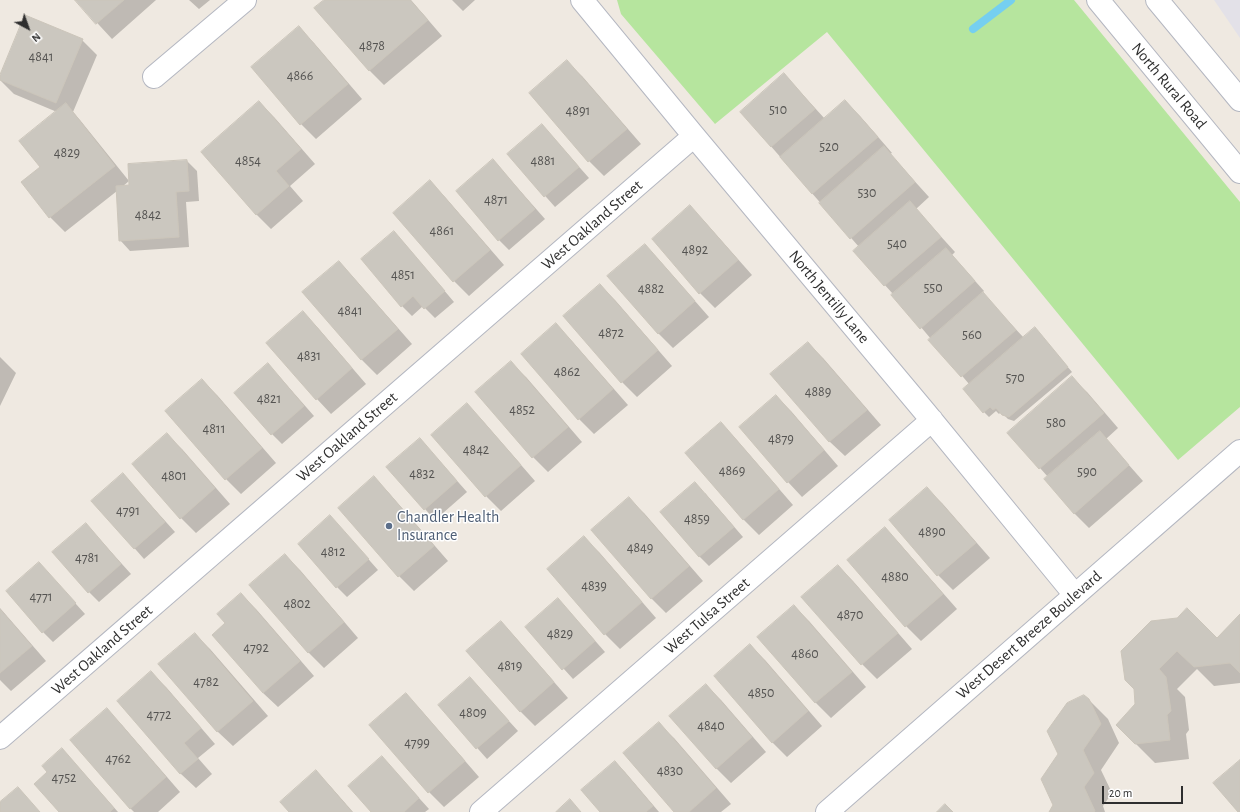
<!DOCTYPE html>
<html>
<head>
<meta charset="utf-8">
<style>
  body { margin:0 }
  #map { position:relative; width:1240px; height:812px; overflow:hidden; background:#efe9e1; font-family:"Alegreya Sans",sans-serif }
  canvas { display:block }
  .north { position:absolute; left:8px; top:8px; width:40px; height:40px; -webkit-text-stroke:3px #fff; paint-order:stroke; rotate:139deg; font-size:11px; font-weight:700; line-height:16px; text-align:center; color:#2e2e2e }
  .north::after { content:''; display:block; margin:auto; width:14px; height:18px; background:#2e2e2e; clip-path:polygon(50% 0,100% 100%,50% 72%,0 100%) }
  .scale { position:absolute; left:1102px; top:786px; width:81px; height:18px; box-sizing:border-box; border:2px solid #2e2e2e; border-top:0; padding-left:5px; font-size:12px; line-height:14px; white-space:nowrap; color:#2e2e2e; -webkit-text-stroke:3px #fff; paint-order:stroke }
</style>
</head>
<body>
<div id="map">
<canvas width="1240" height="812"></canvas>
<div class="north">N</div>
<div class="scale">20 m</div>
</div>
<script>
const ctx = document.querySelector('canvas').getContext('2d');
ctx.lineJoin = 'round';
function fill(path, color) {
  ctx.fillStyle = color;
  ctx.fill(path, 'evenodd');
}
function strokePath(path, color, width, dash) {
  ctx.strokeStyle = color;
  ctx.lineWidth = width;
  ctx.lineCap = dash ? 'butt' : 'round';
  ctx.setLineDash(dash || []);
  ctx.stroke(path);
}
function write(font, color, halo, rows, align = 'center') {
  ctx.font = font + ' "Alegreya Sans",sans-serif';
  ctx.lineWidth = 3;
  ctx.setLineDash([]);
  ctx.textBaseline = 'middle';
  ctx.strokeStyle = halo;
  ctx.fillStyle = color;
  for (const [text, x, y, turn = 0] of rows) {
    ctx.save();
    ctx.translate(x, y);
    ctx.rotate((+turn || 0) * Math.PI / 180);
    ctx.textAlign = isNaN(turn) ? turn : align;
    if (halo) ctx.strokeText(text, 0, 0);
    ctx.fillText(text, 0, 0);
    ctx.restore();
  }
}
fill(new Path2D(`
  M1214,0h26v38z`), '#e3e1e8');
fill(new Path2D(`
  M617,0h457l166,202v205l-62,53 -351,-428 -112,92 -94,-110z`), '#b6e59e');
fill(new Path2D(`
  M76,0h80l-44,39z
  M189,0h21l-11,9z
  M325,0h86l31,36 -58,49 -14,-14 -55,-63z
  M452,0h23l-12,11z
  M299,28l15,15 48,56 -46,40 -15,-15 -49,-57z
  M82,40l15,15 -24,57 7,8 49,61 -7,6 8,-1 57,-25 10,10 2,30 -13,1 3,45 -59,4 -10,-11 -3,-49 -52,41 -15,-15 -9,-50 16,-55 -43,-18 -14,-14v-3z
  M567,62l15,14 59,68 -37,32 -15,-15 -59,-67z
  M784,74l41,45 20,-18 15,15 32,37 -2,1 39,43 -13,12 39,43 -3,3 32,36 -2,2 42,45 16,-4 32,38 -58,49 -6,-2 -7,-7 -2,2 -3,-3 -7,6 -5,-5 -20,-23 5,-5 -76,-90 -39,-43 5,-4 -118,-135z
  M259,102l15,15 41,47 -25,22 13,15 -32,28 -15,-15z
  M542,125l47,53 -34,29 -47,-53z
  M493,160l52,59 -36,31 -10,-10z
  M430,182l15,15 59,68 -35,31 -15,-15z
  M690,207l15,15 47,53 -37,33 -15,-15z
  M394,232l10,11 50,59 -19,16 -12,-12 -11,10 -10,-10z
  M645,245l14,15 50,57 -36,31 -15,-15z
  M339,262l14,15 59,67 -35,31 -15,-15 -58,-68z
  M600,285l15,15 57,66 -35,31 -15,-15z
  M303,313l15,15 48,56 -35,30 -14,-15z
  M556,325l15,15 57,65 -34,29 -15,-15 -57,-65z
  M808,343l15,15 58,67 -36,31 -15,-14 -58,-67z
  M0,357l16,16 -16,33z
  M511,363l15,14 56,65 -34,30 -15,-15z
  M278,375l36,41 -32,28 -10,-10z
  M1072,378l15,14 31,36 -12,11 37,42 -54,47 -15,-15 -26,-36 -39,-44z
  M202,380l15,15 59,68 -35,31 -15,-15 -59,-68z
  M776,396l15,15 47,55 -36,31 -14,-15z
  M467,405l15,15 53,61 -34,30 -15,-15z
  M720,423l15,15 58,67 -34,30 -15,-15 -58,-67z
  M167,435l15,14 48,55 -34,29 -15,-15 -47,-54z
  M420,439l47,53 -32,28 -48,-53z
  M123,474l52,58 -31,27 -51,-58z
  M374,478l15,15 59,68 -34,30 -15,-15z
  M927,489l15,14 48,55 -37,32 -15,-15 -47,-54z
  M705,493l38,44 -34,29 -10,-10z
  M629,499l15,14 59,68 -37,32 -15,-15z
  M86,524l45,50 -32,28 -10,-10z
  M340,527l38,43 -31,27 -10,-10z
  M885,529l14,14 58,66 -36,32 -15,-15z
  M584,538l15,14 57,66 -36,31 -15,-15z
  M285,555l15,15 58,68 -34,30 -15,-15 -59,-68z
  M39,563l46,51 -32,28 -10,-10z
  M838,566l15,15 59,68 -35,30 -15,-15 -59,-67z
  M241,594l15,15 58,67 -36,31 -15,-14 -36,-70z
  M794,606l15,15 57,66 -35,31 -15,-15 -57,-66z
  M0,608l46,53 -35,30 -11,-11z
  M568,610l37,42 -32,27 -47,-52z
  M1240,616v67l-26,3 -17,-17 -20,20 8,8 4,33 -3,4 3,25 -34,4 -38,-38 19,-20 -1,-16 -13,-37 95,-13z
  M501,622l14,15 53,61 -33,28 -14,-14 -53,-61z
  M195,634l15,15 58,67 -35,30 -15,-14 -58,-68z
  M750,645l15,15 57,66 -35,31 -15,-15z
  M151,673l15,14 49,57 -17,14 14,16 -16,14 -15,-14 -63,-73z
  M470,678l48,53 -31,28 -48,-54z
  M706,685l15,15 45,52 -35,31 -15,-15z
  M405,694l15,15 59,68 -35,30 -15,-15 -59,-67z
  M1089,700l19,19 11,24 -18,27 11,23 -9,13 2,6h-55l5,-7 4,-51z
  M107,710l15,15 58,67 -22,20h-24l-4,-4z
  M659,724l15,14 57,66 -10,8h-46z
  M62,750l10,10 46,52h-58l-12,-40z
  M382,757l47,52 -4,3h-53z
  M615,762l10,10 34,40h-58z
  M316,772l15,15 22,25h-62z`), '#0003');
strokePath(new Path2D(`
  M973,29l38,-29`), '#75cff0', 8);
const building = new Path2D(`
  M75,0h49l-28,24z
  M324,0h86l18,20 -59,51 -55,-63z
  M25,15l58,24 -27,64 -56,-23v-5z
  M299,26l49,58 -48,41 -49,-58z
  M567,60l60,69 -39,33 -59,-69z
  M784,73l31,36 -44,38 -31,-35z
  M845,100l33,37 -66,57 -32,-37z
  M259,101l42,48 -25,22 13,15 -33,29 -55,-63z
  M66,103l49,63 -66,52 -28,-36 19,-15 -21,-26z
  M542,124l37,43 -35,30 -37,-43z
  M884,146l31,36 -65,57 -31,-36z
  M493,159l42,50 -37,32 -42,-50z
  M187,160l2,31 -13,1 3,45 -60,4 -3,-55 13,-1 -1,-21z
  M430,180l60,70 -37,32 -60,-69z
  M910,201l31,36 -57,49 -31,-35z
  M690,205l48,55 -39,34 -47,-55z
  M394,231l51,60 -21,18 -11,-13 -12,11 -40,-48z
  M645,244l50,57 -37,33 -51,-58z
  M946,248l29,33 -55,48 -29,-34z
  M339,261l59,68 -37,31 -59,-68z
  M600,284l58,66 -37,33 -58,-67z
  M983,292l33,38 -55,47 -33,-37z
  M303,311l49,57 -36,32 -50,-57z
  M556,323l57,66 -35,31 -57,-66z
  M1035,327l33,40 -59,50 -7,-2 -6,-7 -3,2 -3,-3 -7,6 -20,-24z
  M808,342l59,68 -38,32 -59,-68z
  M511,361l57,66 -36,31 -57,-66z
  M268,363l36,43 -33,29 -37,-42z
  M1072,376l32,37 -65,56 -32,-36z
  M202,379l60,69 -37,32 -60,-69z
  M776,395l48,55 -37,33 -48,-56z
  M467,403l54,62 -36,32 -54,-62z
  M721,422l58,67 -36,31 -58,-67z
  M1100,431l29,34 -55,49 -30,-35z
  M167,433l48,55 -35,31 -48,-55z
  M420,438l37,43 -33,29 -38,-43z
  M123,473l42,49 -31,27 -43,-48z
  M374,476l60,70 -36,31 -60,-69z
  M695,482l39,45 -35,30 -39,-45z
  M927,487l49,56 -39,33 -48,-56z
  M629,497l60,69 -38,33 -60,-69z
  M330,515l39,44 -33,29 -38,-44z
  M86,523l35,41 -33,29 -36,-41z
  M885,527l58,67 -38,33 -58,-67z
  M584,536l58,66 -38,33 -57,-66z
  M285,554l59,68 -36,31 -59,-68z
  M39,562l37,41 -34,30 -36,-42z
  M838,565l60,68 -37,32 -60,-68z
  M241,593l59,68 -37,32 -51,-58 13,-12 -8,-9z
  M558,598l37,43 -33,29 -37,-43z
  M794,605l58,67 -37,31 -58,-66z
  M1187,608l30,30 23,-24v59l-10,-10 -36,4 -17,-16 -18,18 7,8 5,34 -4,4 3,25 -35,4 -19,-19 19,-21 -1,-15 -9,-9 -4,-29 30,-30 26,-3z
  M0,609l32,37 -32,27z
  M501,621l53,61 -34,30 -54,-61z
  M195,633l58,68 -36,31 -59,-68z
  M750,644l58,67 -36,32 -58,-67z
  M151,671l50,57 -17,15 14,16 -18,15 -63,-73z
  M470,677l39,44 -33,28 -38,-44z
  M706,684l46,53 -36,32 -47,-53z
  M406,693l59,68 -37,32 -59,-68z
  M1084,695l5,4 12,25 -18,26 11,23 -10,14 11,24 -1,1h-45l4,-7 -12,-26 17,-25 -11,-23 20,-28z
  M107,708l59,69 -36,32 -60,-69z
  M659,722l57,66 -27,24h-15l-51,-59z
  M62,748l52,60 -4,4h-51l-25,-28 13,-12 -5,-6z
  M382,756l37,42 -15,14h-33l-23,-26z
  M1240,760v52h-2l-25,-29z
  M615,761l38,45 -7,6h-46l-19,-22z
  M316,770l36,42h-63l-9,-10z
  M18,787l22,25h-40v-10z
  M570,799l11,13h-25z
  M945,804l8,8h-16z`);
fill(building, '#cbc7bf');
strokePath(building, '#cbc5ba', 1);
const street = new Path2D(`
  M582,0l112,136 231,276 150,183
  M154,77l91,-77
  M0,738l694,-602
  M481,812l451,-392`);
const secondary = new Path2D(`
  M1098,0l142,172
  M1157,0l83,100
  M827,812l413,-361`);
strokePath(street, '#b4b7c1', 24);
strokePath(secondary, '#b4b7c1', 24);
strokePath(street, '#fff', 22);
strokePath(secondary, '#fff', 22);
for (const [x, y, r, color] of [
  [389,526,4,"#5c6f8a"]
]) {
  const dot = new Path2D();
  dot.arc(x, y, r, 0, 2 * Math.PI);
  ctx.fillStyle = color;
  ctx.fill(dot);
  strokePath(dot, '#fff', 1.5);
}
write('14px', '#555452', null, [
  ["4878",372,46],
  ["4841",41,57],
  ["4866",300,76],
  ["510",778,110],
  ["4891",578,111],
  ["520",829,147],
  ["4829",67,153],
  ["4854",248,161],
  ["4881",543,161],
  ["530",867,193],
  ["4871",496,200],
  ["4842",148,215],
  ["4861",442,231],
  ["540",897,244],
  ["4892",695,250],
  ["4851",403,275],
  ["550",933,288],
  ["4882",651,289],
  ["4841",350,311],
  ["4872",611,333],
  ["560",972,335],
  ["4831",309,356],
  ["4862",567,372],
  ["570",1015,378],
  ["4889",818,392],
  ["4821",269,399],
  ["4852",522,410],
  ["580",1056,423],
  ["4811",214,429],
  ["4879",781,439],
  ["4842",476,450],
  ["4869",732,471],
  ["590",1087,472],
  ["4832",422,474],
  ["4801",174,476],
  ["4791",128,511],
  ["4859",697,519],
  ["4890",932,532],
  ["4849",640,548],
  ["4812",333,552],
  ["4781",87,558],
  ["4880",895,577],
  ["4839",594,586],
  ["4771",41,597],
  ["4802",297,604],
  ["4870",850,615],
  ["4829",560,634],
  ["4792",256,648],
  ["4860",805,654],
  ["4819",510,666],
  ["4782",206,682],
  ["4850",761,693],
  ["4809",473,713],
  ["4772",159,715],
  ["4840",711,726],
  ["4799",417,743],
  ["4762",118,759],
  ["4830",670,771],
  ["4752",64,778]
]);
write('16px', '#2e2e2e', '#fff', [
  ["North Rural Road",1169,86,50],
  ["West Oakland Street",592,225,-41],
  ["North Jentilly Lane",829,297,50],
  ["West Oakland Street",347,437,-41],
  ["West Tulsa Street",707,616,-41],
  ["West Desert Breeze Boulevard",1029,635,-41],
  ["West Oakland Street",102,650,-41]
]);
write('16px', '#4e5e75', '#fff', [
  ["Chandler Health",397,517],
  ["Insurance",397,535]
], 'left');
</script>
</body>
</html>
